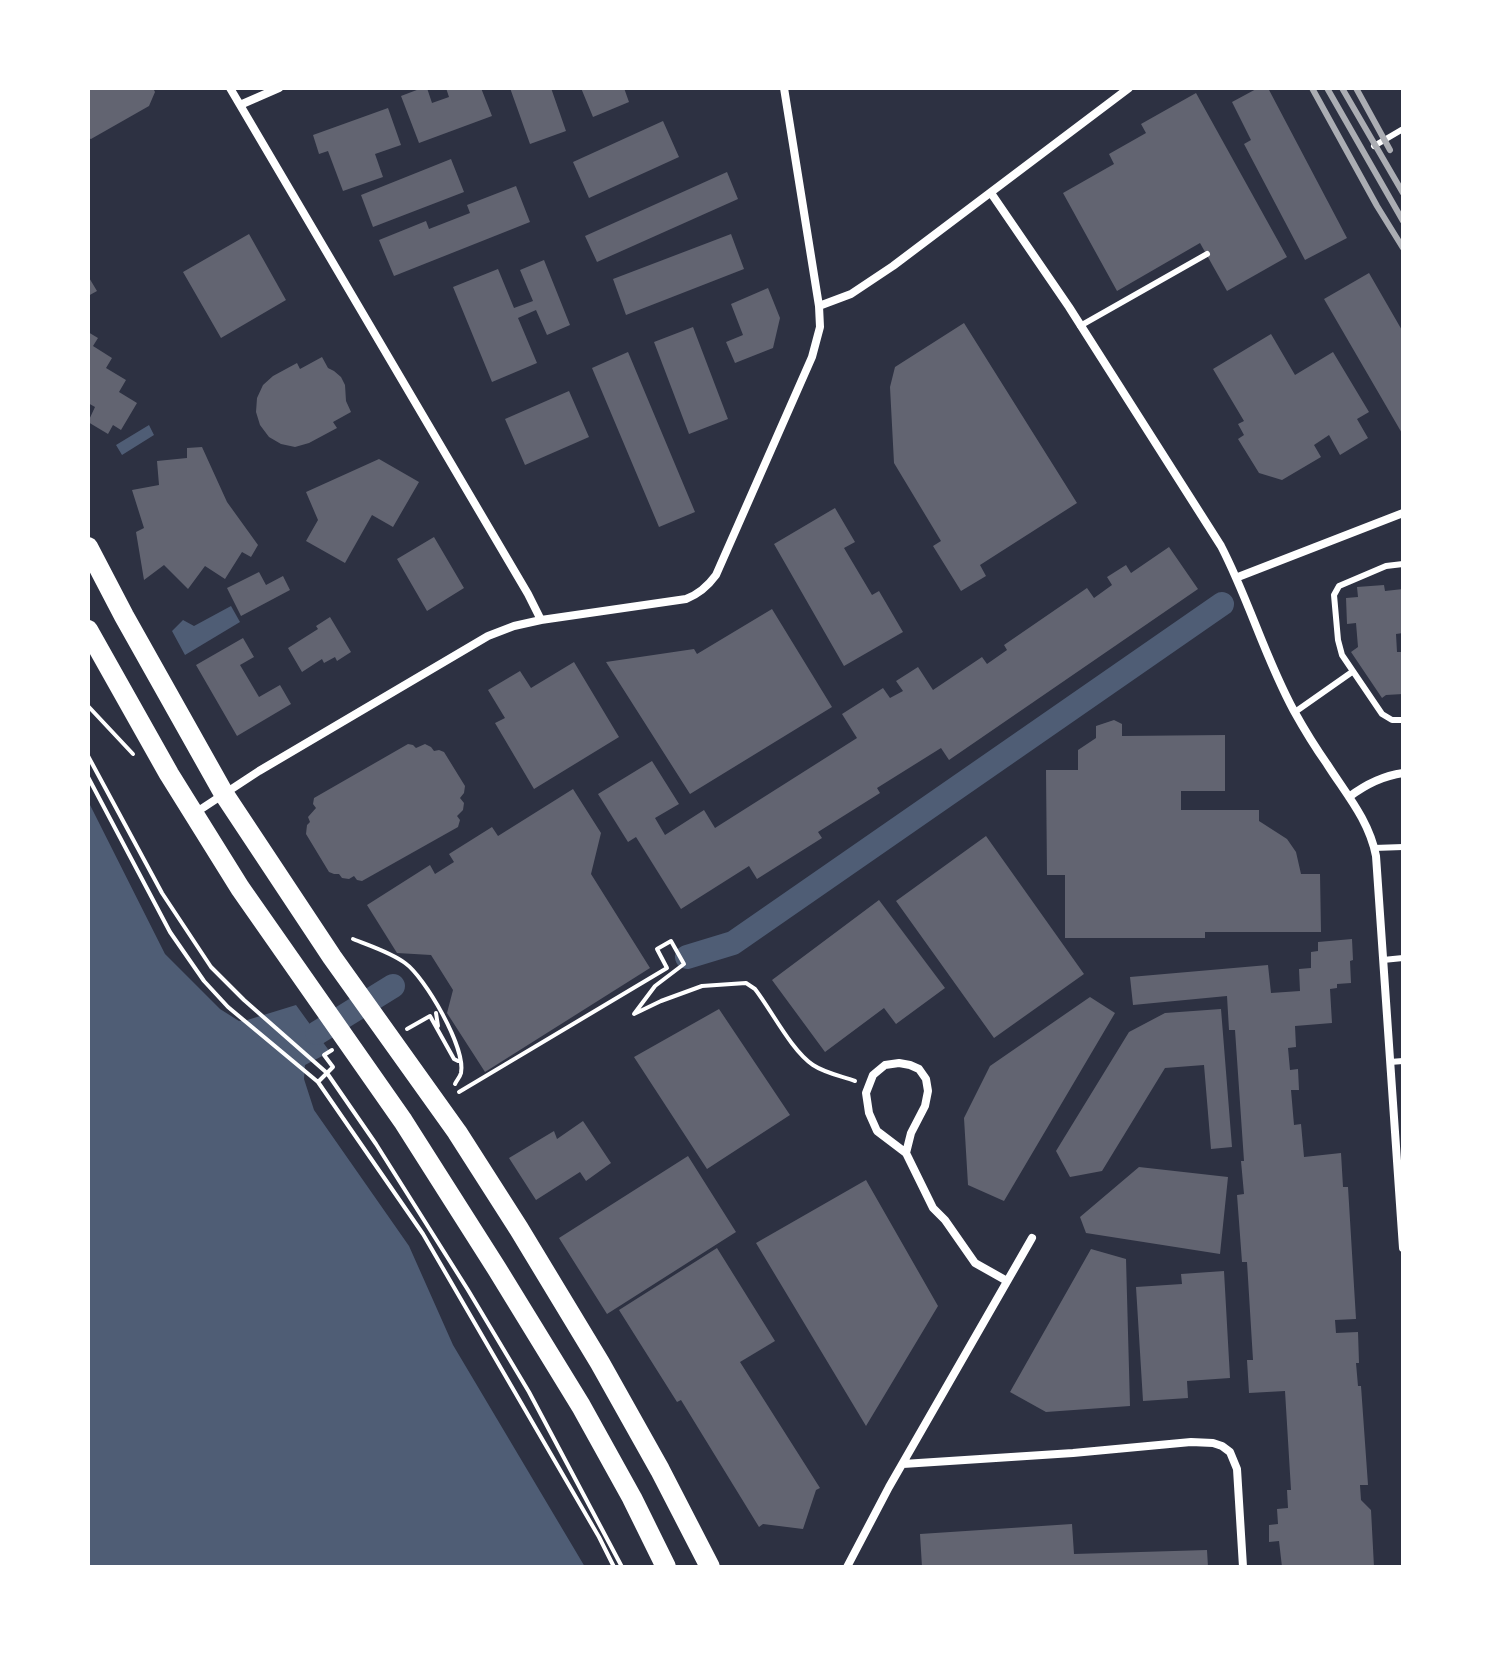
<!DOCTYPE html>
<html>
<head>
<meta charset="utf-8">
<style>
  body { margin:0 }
  #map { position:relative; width:1491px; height:1655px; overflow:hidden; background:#2d3142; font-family:"PT Sans Narrow",sans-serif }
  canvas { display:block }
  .frame { position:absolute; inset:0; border:90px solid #fff; pointer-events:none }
</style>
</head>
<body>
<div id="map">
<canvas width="1491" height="1655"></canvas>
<div class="frame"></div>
</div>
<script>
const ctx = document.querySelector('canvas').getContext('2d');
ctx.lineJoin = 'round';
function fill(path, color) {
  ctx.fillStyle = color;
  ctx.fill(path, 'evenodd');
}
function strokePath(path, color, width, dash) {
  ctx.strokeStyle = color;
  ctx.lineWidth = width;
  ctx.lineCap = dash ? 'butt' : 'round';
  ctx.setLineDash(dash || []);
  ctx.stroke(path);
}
fill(new Path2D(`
  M149,425l5,10 -32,20 -6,-10z
  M231,606l9,16 -55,33 -13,-24 11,-11 11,6z
  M88,801l77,153 55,55 19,12h5l52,-16 34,47 -25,13 -1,14 10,31 95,136 44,99 132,222h-497z`), '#4f5d75');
strokePath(new Path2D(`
  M687,957l46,-14 489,-339
  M317,1033l76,-47`), '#4f5d75', 24);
fill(new Path2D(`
  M88,88h65l2,4 -6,14 -58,33 -3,-1z
  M422,88h5l5,15 17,-6 -3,-9h35l11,28 -73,27 -18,-47z
  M510,88h41l15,43 -36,13z
  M581,88h43l5,14 -36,15z
  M1258,88h10l79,150 -42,22 -61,-116 7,-4 -19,-38z
  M1196,93l91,164 -60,34 -27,-48 -83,48 -54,-98 51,-29 -5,-10 37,-21 -5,-9z
  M388,108l13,37 -26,9 8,23 -40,14 -15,-40 -9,3 -6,-19z
  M663,121l16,36 -90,41 -16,-36z
  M451,159l13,33 -91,35 -12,-32z
  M727,172l11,27 -141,63 -12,-26z
  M516,186l14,36 -136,54 -15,-36 47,-19 3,8 41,-16 -3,-8z
  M249,234l37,66 -65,38 -38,-66z
  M731,234l13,35 -118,46 -13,-36z
  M544,260l26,65 -23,10 -11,-25 -18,8 19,45 -45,19 -39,-95 45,-18 16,39 19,-7 -13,-31z
  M1369,273l34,59v103l-79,-136z
  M88,276l9,15 -9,5z
  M768,288l12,30 -7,30 -38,15 -9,-21 17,-7 -12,-31z
  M964,323l113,180 -97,62 6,11 -25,15 -28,-45 8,-5 -47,-78 -4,-76 5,-20z
  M693,327l35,92 -39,15 -35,-92z
  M88,332l10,6 -5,8 19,12 -6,10 20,12 -7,12 18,11 -16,27 -8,-5 -5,9 -20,-12 7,-15 -7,-4z
  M1271,334l24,41 38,-23 36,60 -12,7 11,19 -28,17 -11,-20 -15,10 7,12 -39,23 -23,-7 -21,-34 6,-4 -6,-11 6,-3 -31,-52z
  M628,352l67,160 -36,15 -67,-159z
  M322,357l6,11 6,3 7,6 4,8 1,16 5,11 -18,10 4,6 -28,15 -14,4 -14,-3 -12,-7 -9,-12 -4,-13 1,-14 6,-13 10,-9 24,-13 3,6z
  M569,391l20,46 -64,28 -20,-46z
  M202,447l25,55 31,43 -7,12 -9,-5 -17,27 -20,-13 -17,23 -24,-24 -20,15 -8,-48 8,-4 -12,-38 27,-5 -2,-24 30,-3v-10z
  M379,459l40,23 -26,45 -21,-12 -27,48 -39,-22 12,-21 -12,-28z
  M835,508l20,34 -11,6 28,47 7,-4 24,41 -59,34 -70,-122z
  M434,537l30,51 -37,23 -30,-52z
  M1169,547l29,42 -249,171 -8,-12 -64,40 3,5 -62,39 4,6 -65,41 -8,-13 -68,43 -45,-72 -8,5 -30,-48 54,-33 27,43 -24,14 10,17 39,-25 11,18 142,-90 -15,-24 41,-26 7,10 13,-7 -7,-10 22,-14 15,23 49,-33 5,7 20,-14 -3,-5 83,-57 7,10 18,-13 -5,-8 19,-12 5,8z
  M259,572l7,13 17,-9 7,14 -49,26 -14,-28z
  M1384,585l1,6 18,-2v44l-7,1 1,18h6v42l-17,1 -4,3 -31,-46 7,-5 -2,-24 -9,1 -1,-26 12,-1 -1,-10z
  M772,609l60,98 -142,87 -84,-132 88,-13 3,5z
  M330,617l21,35 -14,9 -2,-4 -11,6 -2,-4 -20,13 -14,-24 30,-19 -2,-3z
  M243,638l11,19 -14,8 19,32 21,-12 11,19 -54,32 -41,-71z
  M574,662l45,75 -85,52 -39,-66 10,-5 -17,-28 32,-19 11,17z
  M1114,720l8,4v12l103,-1v56h-44v19h78v11l28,18 9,13 5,22h19l1,58h-116v6h-140v-63h-18l-1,-105h32v-20l18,-12v-12z
  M408,744l5,1 3,3 9,-4 6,3 3,4 5,-1 5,2 21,34 -1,7 -4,5 4,5 -1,7 -6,6 3,4 -2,7 -96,54 -5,-1 -3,-4 -5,3 -7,-1 -3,-4h-5l-5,-2 -23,-38 1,-9 3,-3 -2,-5 8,-9 -3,-4 1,-6z
  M573,789l28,44 -10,41 59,94 -165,104 -38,-59 6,-23 -22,-35 -34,-2 -30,-48 63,-40 5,9 19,-12 -5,-8 43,-27 6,9z
  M986,836l98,138 -90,64 -98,-137z
  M879,900l66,88 -49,36 -12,-16 -59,44 -53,-72z
  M1352,939l1,21 -3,1 1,22 -14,1v4l-7,1 2,34 -37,3 1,21 -8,1 2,22 8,-1 1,21h-8l3,35 7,-1 3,33 37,-4 2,34h5l8,132 -21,1 1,13 22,-1 1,31h-3l2,23h3l7,99h-8l1,15 10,10 3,57h-92l-3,-26 -10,1v-17l9,-1 -1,-15 11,-1 -1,-18h4l-6,-99 -36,2 -2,-33h6l-6,-98h-5l-5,-67 7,-1 -3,-33h3l-9,-131h-6l-2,-34 -94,9 -3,-28 138,-12 3,28 29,-2 -1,-22 12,-1v-16l7,-1v-9z
  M1090,997l25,16 -111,188 -36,-16 -4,-67 26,-52z
  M719,1009l71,106 -83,54 -73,-112z
  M1221,1009l11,138 -21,2 -7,-84 -39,3 -63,103 -32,6 -14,-26 73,-119 36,-19z
  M583,1121l28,42 -25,18 -6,-9 -44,28 -27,-42 45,-27 3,8z
  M688,1156l48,76 -129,82 -48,-76z
  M1139,1167l89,10 -8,77 -134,-21 -6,-16z
  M866,1180l72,126 -72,120 -110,-183z
  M717,1248l58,93 -35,21 80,126 -4,2 -13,39 -40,-5 -4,3 -78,-127 -4,2 -58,-92z
  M1091,1249l35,10 4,147 -84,6 -36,-20z
  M1224,1271l6,107 -43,3 1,17 -45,3 -7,-114 46,-3 -1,-10z
  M1072,1524l2,30 133,-4 1,17h-286l-2,-33z`), '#626471');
strokePath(new Path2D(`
  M88,706l45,48
  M88,756l74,137 49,74 33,33 83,73 49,71 92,146 61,102 93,175
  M88,777l82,155 34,49 24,26 90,75 105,152 176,303 15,30
  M353,939c17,7 37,13 52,24 20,14 61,85 56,110 -1,4 -4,7 -6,11
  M436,1013l2,13
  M407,1029l23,-13 24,43 4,2
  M318,1082l15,-15 -9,-12 8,-5
  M459,1092l208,-124 -10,-19 14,-8 13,23 -29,22 -21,28 27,-13 41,-15 44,-3 9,6c17,22 36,61 58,76 12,8 28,11 42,16`), '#fff', 4);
strokePath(new Path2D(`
  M1374,146l29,-17
  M1080,326l127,-72
  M1403,564l-17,2 -47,20 -5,9 4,45 4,15 40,59 10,6h11
  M1295,712l57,-40
  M1374,848l29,-1
  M1383,960l20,-2
  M1390,1062l13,-1`), '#fff', 6);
strokePath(new Path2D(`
  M230,88l298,506 13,26
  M240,105l39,-17
  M991,193l78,114 152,239c28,54 44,112 73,165 10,18 21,36 33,53 19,30 42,56 49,92l27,392
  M819,306l32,-12 42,-28 236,-178
  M1238,577l165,-64
  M1349,797c17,-13 33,-21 54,-24
  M195,813l64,-42 229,-135 26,-10 27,-6 145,-21c13,-5 22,-13 30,-24l96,-218 8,-30 -1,-21 -35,-218
  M906,1153l5,-20 14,-27 3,-15 -2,-12 -7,-10 -9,-4 -11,-2 -14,2 -12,10 -7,18 3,20 8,18 29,22 27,55 12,12 30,43 32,18
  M903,1464l170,-11 118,-11 22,1 9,3 8,6 7,17 6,98
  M847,1567l42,-80 143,-249`), '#fff', 8);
strokePath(new Path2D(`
  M88,547l36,69 100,178 108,163 125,175 62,97 81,134 60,107 50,97
  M88,630l81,144 71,114 163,233 94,148 84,137 51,92 34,69`), '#fff', 20);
strokePath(new Path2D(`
  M1312,88l65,118 26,42
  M1327,88l76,133
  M1342,88l61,105
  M1356,88l34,62`), '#abadb3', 6);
</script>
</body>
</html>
